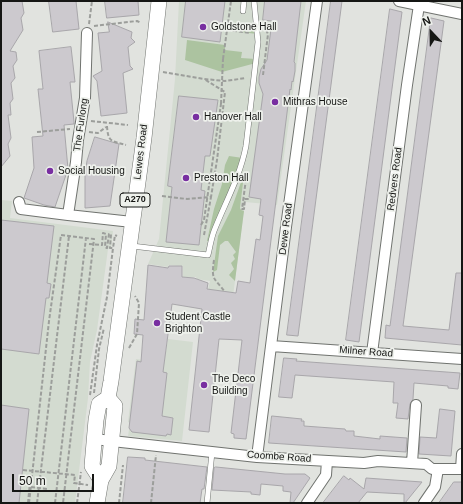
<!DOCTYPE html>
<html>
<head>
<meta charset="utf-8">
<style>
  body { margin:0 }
  #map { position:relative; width:463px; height:504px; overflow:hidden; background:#e1e3df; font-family:Arial,sans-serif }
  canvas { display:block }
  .frame { position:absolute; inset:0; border:2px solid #151614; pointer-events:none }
  .north { position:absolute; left:411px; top:12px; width:40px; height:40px; -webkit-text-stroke:3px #eef1ec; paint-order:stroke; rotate:338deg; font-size:11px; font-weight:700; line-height:16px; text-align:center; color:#151614 }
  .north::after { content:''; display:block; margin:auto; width:14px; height:18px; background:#151614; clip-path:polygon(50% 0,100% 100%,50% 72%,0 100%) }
  .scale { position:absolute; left:12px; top:474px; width:82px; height:18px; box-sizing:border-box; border:2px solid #151614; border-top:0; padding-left:5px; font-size:12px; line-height:14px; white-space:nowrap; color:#151614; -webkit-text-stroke:3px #eef1ec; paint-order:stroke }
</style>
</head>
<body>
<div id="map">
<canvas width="463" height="504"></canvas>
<div class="frame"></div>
<div class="north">N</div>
<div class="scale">50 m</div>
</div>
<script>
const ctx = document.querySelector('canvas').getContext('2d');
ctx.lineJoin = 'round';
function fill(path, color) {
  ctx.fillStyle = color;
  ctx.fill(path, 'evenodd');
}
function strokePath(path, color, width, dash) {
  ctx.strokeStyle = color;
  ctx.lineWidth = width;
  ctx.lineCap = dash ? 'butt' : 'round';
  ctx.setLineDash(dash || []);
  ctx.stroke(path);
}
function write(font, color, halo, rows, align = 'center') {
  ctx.font = font + ' Arial,sans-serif';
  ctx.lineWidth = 3.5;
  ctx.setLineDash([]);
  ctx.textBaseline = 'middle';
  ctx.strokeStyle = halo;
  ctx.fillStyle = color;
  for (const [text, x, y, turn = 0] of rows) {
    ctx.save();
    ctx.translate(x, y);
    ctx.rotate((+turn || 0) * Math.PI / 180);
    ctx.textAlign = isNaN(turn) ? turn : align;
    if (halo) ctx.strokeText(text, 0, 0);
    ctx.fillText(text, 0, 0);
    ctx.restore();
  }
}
fill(new Path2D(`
  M179,1h127l-29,204 -32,-3 -15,118 -22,-30 2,-9 -13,-2 -1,-2h-13v-11l-14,-1 -1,2 -20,-3 11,-25 16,-160z
  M1,200l11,1 -2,17 103,13 -2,18h-3l-11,81 -7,32 -2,36 -13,105h-74z
  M168,339l25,3 -11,99 -54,-5 2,-13 -2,-1 8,-63 28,4z`), '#d3dbd0');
fill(new Path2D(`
  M234,22l22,3 1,9 -24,-3z
  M187,40l38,5v5l17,2 -1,6 15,1v4l-34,9 -37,-12z
  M229,156l14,2 -31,84 -5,-1 7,-32 8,-25 3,-19z
  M244,174l-4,34 1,2 3,1 -9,70 -6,-6 5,-6 -3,-6 4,-4 -2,-4 3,-3 -8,-11h-3l-5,4 -3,25 -4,2 5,-36 13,-26z`), '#acc3a0');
const building = new Path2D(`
  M1,1h21l2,12 -3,5 2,12 -13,21 6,1 1,8 -4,6 2,12 -4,5 2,16 -3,4 1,12h-3l3,23 -3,6 2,12 -9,11z
  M49,1h27l3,28 -26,3z
  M105,1h33l1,14 -32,3z
  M186,1h39l-5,41 -38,-5z
  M265,1h36l-7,61 1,1v8l-2,11 -1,-1 -1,9 -1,-1 -44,350 -12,-1v-4l-3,-1 11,-93 -23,-1 -10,93 -20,-2 13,-121 -30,-5 -9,68 4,1 -5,43 11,2 -2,17 -4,-1 -1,2 -34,-4 -3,-4 8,-67 4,1 2,-27 -9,-1 1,-15 9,1 4,-55 20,3 1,-2h13v11l12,1 14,5 -1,6 29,4 2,-12 12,2 6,-44 4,1 3,-24 -4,-1 2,-16 -12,-2 14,-103 -4,-11v-6l2,-8 6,-9 5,-39 -9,-1z
  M331,1h11l-44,335 -11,-1z
  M390,9l12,3 -43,330 -13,-2z
  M431,18l13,3 -41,305 46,4 7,-57h6v72l-77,-7 1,-13 4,1 5,-37z
  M108,22l24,10 -1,6 4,4 -7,5 2,19 3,3 -10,4 4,40 -26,3 -4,-35 -4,-5 9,-5 -4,-38 11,-1z
  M71,47l4,35h-5l4,40v2l-10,1 4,44 -13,38 -11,-2 -20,-7 10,-30 -2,-31 11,-1 -5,-47h5l-4,-38z
  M179,96l39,4 -8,56h-5l-4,34 4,1 -6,54 -33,-3 6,-55 -4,-1z
  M95,137l24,7 -9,62 -25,2v-34l2,-13z
  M1,220l53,6 -7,57 4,1 -2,14h-3l-7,56 -38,-5z
  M284,358l13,1 -1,2 164,12 -2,16 -10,-1v-2l-34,-3 -1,16 -3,5 -2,15 -12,-1 2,-15h-5l1,-21 -99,-7 -3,23 -13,-1z
  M1,405l28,4 -10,94h-18z
  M440,409l15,2 -4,45 -32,-2 1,-17 16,1z
  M272,416l30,3 -1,2h3v5l41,3 1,2h8v5l26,3v-3l27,2 -1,14 -137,-9z
  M128,457l17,1v2l62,7 -3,22h-2l-2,14h-77z
  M216,467l69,7h20l5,4 -17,25h-3l1,-11 -8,-1v-5l-22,-2 -1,11 -9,-1v-2l-39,-2 2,-22z
  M344,476l5,4 1,-2 14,11 2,-11 56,4 -17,21h-1v-9l-37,-2 -9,11h-35z
  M454,482h8v21h-23z`);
fill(building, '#ccc9ce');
strokePath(building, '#a8a6aa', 1);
const service = new Path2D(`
  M243,11l1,-10
  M132,246l76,9c2,-8 3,-16 6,-24 11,-28 26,-54 32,-85l12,-104 -4,-41
  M207,503l5,-51`);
const minor = new Path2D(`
  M399,1l63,13
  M87,33l-2,65 -7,42 -2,22 -8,53 64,7
  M19,202l2,7 47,6
  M271,346l191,13
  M372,353l35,-268 12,-80
  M94,439l163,18 107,6 14,-2 48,3 6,5h30
  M257,457l29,-230 31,-226
  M412,463l4,-58
  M461,469l1,-15
  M307,503l19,-28 1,-14
  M424,503l11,-16 3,-18`);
const primary = new Path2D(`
  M101,480l-9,-14 4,-46 3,-16 9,-6 3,-17 33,-243 15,-137
  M97,503l4,-23 8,-14 6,-60 -7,-8`);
strokePath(service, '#70736f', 6);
strokePath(minor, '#70736f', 12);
strokePath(primary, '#70736f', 16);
strokePath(new Path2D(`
  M89,24l3,-23
  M94,26l43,-5 4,2
  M227,30l23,3
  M223,59l8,-58
  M163,72l41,7 21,2 21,-3
  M263,75l5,-41 -3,-6
  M91,121l37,4
  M107,126c1,16 4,15 19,19
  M37,132l33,-3
  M89,132l9,1 8,-6
  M246,179l-4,30h2l1,-10h4
  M162,196l25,3 24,-2 6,-37 8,-68 -21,-13
  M201,225l3,-5 17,-116
  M204,235l7,-38
  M89,244l13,1 1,-12 3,1 -1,13 2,1 2,-14h2l-1,14h3l2,-13 2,1
  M214,260c-3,21 0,17 11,32
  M129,348l8,-14 2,-31 -4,-7
  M94,393l5,-44 5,-21
  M90,395l7,-50 10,-48 6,-49
  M23,470l52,5 -1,8 14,2
  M31,487l16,2
  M28,503l2,-21
  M29,503l20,-182 12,-86 33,4 -31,264
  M37,503l32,-267
  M55,503l31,-265
  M77,503l4,-31
  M119,503l4,-38
  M151,503l5,-48`), '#9c9e9b', 2, [4, 2]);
strokePath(service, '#fff', 5);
strokePath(minor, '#fff', 10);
strokePath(primary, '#fff', 15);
strokePath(new Path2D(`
  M221,104l2,-45`), '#9c9e9b', 2, [4, 2]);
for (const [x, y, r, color] of [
  [203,27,4,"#782ea1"],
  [275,102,4,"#782ea1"],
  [196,117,4,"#782ea1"],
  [50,171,4,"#782ea1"],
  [186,178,4,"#782ea1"],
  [157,323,4,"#782ea1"],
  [204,385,4,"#782ea1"]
]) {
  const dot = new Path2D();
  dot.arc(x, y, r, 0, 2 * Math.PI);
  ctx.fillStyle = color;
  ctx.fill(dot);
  strokePath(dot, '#eef1ec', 1.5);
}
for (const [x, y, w] of [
  [135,200,30]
]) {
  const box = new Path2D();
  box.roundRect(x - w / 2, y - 7, w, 14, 3);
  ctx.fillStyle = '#eef1ec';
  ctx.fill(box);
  strokePath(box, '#151614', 1);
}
write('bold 9px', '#151614', null, [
  ["A270",135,200]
]);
write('10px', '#151614', '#eef1ec', [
  ["Goldstone Hall",211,27],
  ["Mithras House",283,102],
  ["Hanover Hall",204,117],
  ["Social Housing",58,171],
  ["Preston Hall",194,178],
  ["Student Castle",165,317],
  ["Brighton",165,329],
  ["The Deco",212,379],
  ["Building",212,391]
], 'left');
write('10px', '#151614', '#eef1ec', [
  ["The Furlong",81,125,-82],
  ["Lewes Road",141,152,-83],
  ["Redvers Road",395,179,-83],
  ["Dewe Road",286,229,-83],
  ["Milner Road",366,352,4],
  ["Coombe Road",279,457,4]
]);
</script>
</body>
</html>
